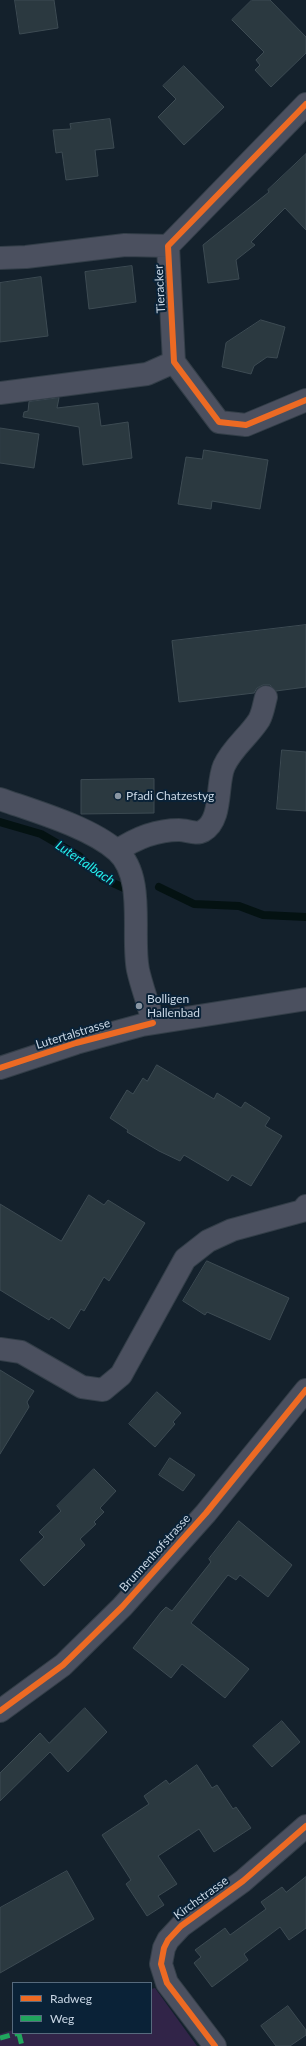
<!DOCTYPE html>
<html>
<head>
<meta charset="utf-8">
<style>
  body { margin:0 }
  #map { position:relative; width:306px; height:2046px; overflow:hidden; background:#14212c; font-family:Lato,sans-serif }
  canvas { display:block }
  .legend { position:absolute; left:12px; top:1982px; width:140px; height:52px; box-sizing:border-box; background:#0a2237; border:1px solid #566a7d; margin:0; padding:5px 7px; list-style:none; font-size:12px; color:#c9d7e5 }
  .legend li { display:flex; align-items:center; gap:8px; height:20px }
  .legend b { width:20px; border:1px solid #566a7d }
</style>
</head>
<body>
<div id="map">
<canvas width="306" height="2046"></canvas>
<ul class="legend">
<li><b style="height:5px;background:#ed6a23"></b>Radweg</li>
<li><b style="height:5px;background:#20a55d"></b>Weg</li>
</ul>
</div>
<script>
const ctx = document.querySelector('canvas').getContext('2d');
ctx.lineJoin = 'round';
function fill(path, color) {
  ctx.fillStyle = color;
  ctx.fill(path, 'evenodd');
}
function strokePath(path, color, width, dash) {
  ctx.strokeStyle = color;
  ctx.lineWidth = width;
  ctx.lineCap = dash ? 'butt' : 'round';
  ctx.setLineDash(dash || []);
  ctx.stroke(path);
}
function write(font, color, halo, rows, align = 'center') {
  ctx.font = font + ' Lato,sans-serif';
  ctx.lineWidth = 4;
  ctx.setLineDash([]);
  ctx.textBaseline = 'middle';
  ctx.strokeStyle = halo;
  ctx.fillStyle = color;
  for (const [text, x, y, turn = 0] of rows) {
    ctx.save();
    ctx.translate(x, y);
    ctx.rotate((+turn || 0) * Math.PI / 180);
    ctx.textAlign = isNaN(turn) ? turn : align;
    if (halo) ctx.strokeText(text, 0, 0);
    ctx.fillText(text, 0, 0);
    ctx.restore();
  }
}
fill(new Path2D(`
  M155,1988l42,58h-197v-12l13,-4v3h138v-44z`), '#312448');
strokePath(new Path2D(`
  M0,822l41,12 38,22 23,22 22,10
  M159,887l35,17 45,2 24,9 43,2`), '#041212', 8);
const building = new Path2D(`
  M15,0h39l4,28 -38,6z
  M252,0h18l36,37v16l-35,34 -16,-17 5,-5 -4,-5 8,-8 -32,-32z
  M184,66l40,41 -40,38 -26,-28 18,-18 -13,-13z
  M110,119l4,29 -19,2 3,26 -32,4 -4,-28 -6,1 -3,-23 18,-1 -1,-5z
  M306,154v76l-21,-22 -34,34 4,3 -19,15 3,19 -31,4 -5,-38 66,-53 -1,-2z
  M132,266l4,36 -47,7 -4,-37z
  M41,277l7,59 -48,6v-59z
  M261,320l24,7 -8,31 -10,-1 -13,9 -3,8 -29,-7 4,-24z
  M59,398l-2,10 41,-5 3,23 27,-4 4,36 -49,7 -4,-38 -56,-10 1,-5 4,-1 1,-9z
  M0,428l39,6 -5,34 -34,-5z
  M204,450l64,10 -8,49 -48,-8 -1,8 -33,-5 8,-47 16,2z
  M306,625v62l-30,4 -6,-6h-7l-6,3 -3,5 -75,9 -7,-61z
  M282,750l24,2v59l-29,-2z
  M154,779v34l-73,1v-34z
  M157,1065l57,34 3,-6 24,15 4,-6 25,16 -5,8 17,10 -31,50 -19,-11 -4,6 -44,-26 -4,6 -21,-10 -32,-19 1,-2 -18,-12 17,-28 6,4 10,-16 4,3z
  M89,1195l15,10 4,-5 37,23 -36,58 -5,-4 -20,34 -3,-2 -12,20 -18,-12 -2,3 -49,-30v-86l61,37z
  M207,1261l82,37 -19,42 -63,-28 -2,3 -22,-14z
  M0,1370l34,21 -7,11 2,5 -29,47z
  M157,1392l24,21 -8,9 2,2 -20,23 -26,-23z
  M170,1458l25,17 -12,16 -24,-16z
  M94,1469l22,22 -16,17 4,4 -10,10 2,2 -16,15 5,6 -41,41 -24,-26 24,-23 -5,-5 22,-21 -4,-5z
  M239,1521l53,44 -24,32 -28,-22 -4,5 -8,-5 -37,48 58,46 -24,29 -43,-34 -11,14 -38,-30 28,-36 5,-5 6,4 39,-49 -2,-3z
  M85,1708l22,24 -39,40 -18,-20 -50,49v-28l40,-40 9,10z
  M282,1721l18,21 -28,25 -19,-21z
  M197,1765l15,23 5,-3 16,24 3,-2 15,21 -37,24 -15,-23 -41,27 19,28 -19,12 6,9 -17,11 -21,-32 5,-4 -29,-45 47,-31 -5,-8 22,-16 3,4z
  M67,1871l27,48 -94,54v-65z
  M306,1877v51l-17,12 -9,-13 -36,27 4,6 -36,27 -18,-24 7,-6 -6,-7 30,-22 5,7 36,-26 -5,-7 21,-15 4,5z
  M288,2006l18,24v5l-16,11h-14l-15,-20z`);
fill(building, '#2b3940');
strokePath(building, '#3d4b53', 1);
const minor = new Path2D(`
  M306,104l-138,142 6,116 45,60 27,3 60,-25
  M0,258l26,-1 99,-12 43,1
  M0,393l147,-19 27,-12
  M0,799c34,12 90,28 117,52 29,26 14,84 21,119 4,18 11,35 15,53
  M117,851c19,-13 39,-21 62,-21 8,0 17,5 24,1 20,-11 13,-47 21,-65 8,-18 25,-30 35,-46 4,-7 5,-16 7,-23
  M0,1068l76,-25 66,-18 164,-26
  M0,1349l21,3 61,35 21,3 18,-15 64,-116 23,-18 24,-11 70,-19 4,-5
  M0,1711l63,-46 59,-58 84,-94 100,-123
  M215,2046l-48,-63 -6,-19 3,-16 4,-8 13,-14 62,-45 63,-55`);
strokePath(minor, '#333e48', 24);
strokePath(minor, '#4b505f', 22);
strokePath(new Path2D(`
  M19,2034l3,12
  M0,2038l19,-5`), '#20a55d', 5, [10, 5]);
strokePath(new Path2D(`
  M306,104l-138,142 6,116 45,60 27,3 60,-25
  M0,1068l76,-25 77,-20
  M0,1711l63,-46 59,-58 84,-94 100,-123
  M215,2046l-48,-63 -6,-19 3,-16 4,-8 13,-14 62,-45 63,-55`), '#ed6a23', 6);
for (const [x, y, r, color] of [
  [118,796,4,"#8a97a4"],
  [139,1006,4,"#8a97a4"]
]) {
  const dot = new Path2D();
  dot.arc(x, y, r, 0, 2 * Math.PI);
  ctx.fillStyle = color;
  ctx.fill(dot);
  strokePath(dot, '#0a2237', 1.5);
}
write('12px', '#c9d7e5', '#0a2237', [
  ["Tieracker",160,289,-93],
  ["Lutertalstrasse",73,1034,-17],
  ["Brunnenhofstrasse",155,1553,-48],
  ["Kirchstrasse",201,1898,-36]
]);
write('12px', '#c9d7e5', '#0a2237', [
  ["Pfadi Chatzestyg",126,796],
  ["Bolligen",147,999],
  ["Hallenbad",147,1013]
], 'left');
write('italic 13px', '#25f0ed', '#0a2237', [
  ["Lutertalbach",85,863,34]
]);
</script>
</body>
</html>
